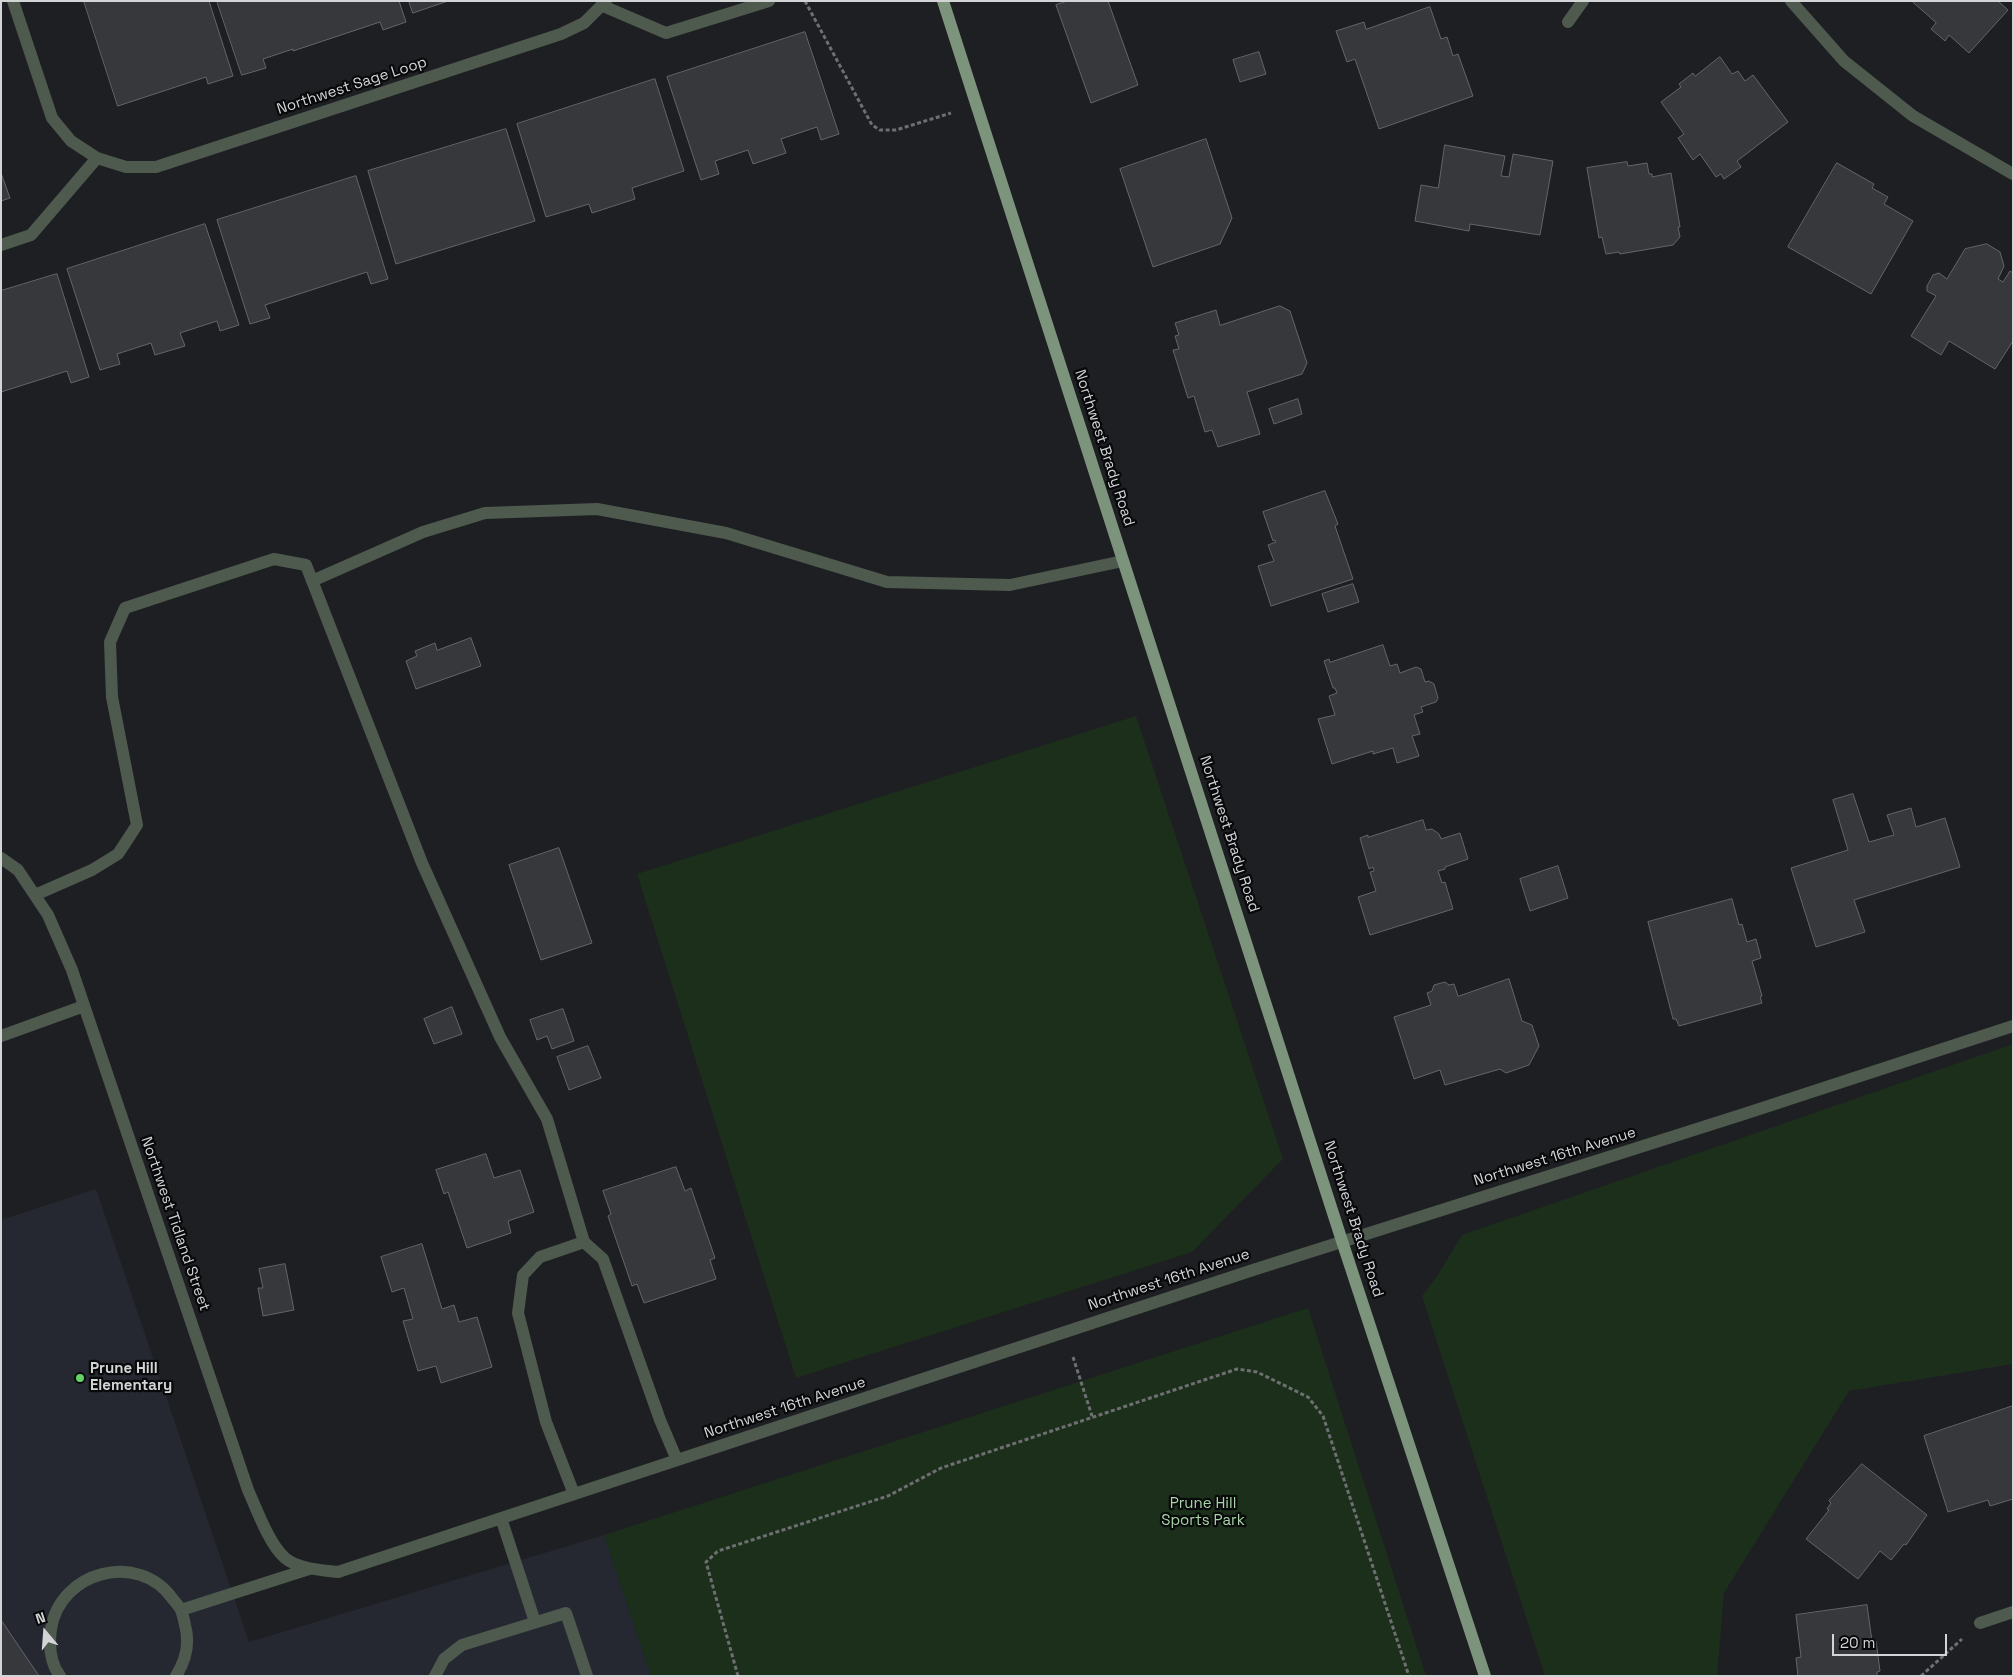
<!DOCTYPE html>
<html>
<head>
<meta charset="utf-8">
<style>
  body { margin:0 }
  #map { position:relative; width:2014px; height:1677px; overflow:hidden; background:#1e1f23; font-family:"Space Grotesk",sans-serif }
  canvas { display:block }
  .frame { position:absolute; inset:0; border:2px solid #d3d4d6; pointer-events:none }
  .north { position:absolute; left:20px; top:1607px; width:50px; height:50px; -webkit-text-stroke:4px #08090a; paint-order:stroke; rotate:342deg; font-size:14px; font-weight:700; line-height:20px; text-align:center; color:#d3d4d6 }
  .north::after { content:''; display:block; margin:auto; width:18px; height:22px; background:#d3d4d6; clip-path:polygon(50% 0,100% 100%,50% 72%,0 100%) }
  .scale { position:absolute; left:1832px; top:1634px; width:115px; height:22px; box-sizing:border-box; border:2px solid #d3d4d6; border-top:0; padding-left:6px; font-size:15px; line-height:18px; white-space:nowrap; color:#d3d4d6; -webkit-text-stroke:4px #08090a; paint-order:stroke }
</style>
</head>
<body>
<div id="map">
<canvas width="2014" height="1677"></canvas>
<div class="frame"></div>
<div class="north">N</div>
<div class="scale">20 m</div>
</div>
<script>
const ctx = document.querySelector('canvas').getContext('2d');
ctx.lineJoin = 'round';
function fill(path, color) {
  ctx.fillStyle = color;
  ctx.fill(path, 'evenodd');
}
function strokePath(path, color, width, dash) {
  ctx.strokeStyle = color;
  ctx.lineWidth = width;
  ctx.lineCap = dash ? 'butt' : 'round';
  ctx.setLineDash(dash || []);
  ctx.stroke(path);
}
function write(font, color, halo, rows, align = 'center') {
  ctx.font = font + ' "Space Grotesk",sans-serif';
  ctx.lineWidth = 4.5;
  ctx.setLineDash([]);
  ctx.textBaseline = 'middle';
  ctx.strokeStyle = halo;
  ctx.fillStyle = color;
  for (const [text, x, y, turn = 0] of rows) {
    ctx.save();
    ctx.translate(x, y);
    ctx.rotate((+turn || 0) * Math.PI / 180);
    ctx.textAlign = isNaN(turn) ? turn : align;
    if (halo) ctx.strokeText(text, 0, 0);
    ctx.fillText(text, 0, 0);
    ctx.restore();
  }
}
fill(new Path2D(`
  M96,1189l153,453 355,-107 47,141h-650v-456z`), '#262831');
fill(new Path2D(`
  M1136,716l147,443 -91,93 -396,126 -159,-504z
  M2013,1044v320l-164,27 -125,202 -7,83h-172l-123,-380 15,-20 25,-41z
  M1308,1308l118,368h-775l-47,-141z`), '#1b2f1a');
const building = new Path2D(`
  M84,1h125l24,75 -25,8 -2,-7 -88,29z
  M217,1h182l7,21 -23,8 -3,-8 -87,29v-2l-30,10 3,9 -24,7z
  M409,1h39l-35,12z
  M1068,1h40l30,84 -47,18 -35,-98z
  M1912,1h86l10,9 -39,43 -20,-18 -4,6 -14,-12 5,-6z
  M1430,7l11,32 6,-2 6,19 5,-2 15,42 -94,33 -24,-70 -8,3 -11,-31 28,-9 2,7z
  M805,32l34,102 -18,6 -4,-13 -36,12 5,14 -33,11 -5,-14 -33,11 4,13 -18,6 -34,-103z
  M1259,52l7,22 -26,8 -7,-22z
  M1720,57l12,17 6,-3 7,10 8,-6 35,47 -51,39 4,6 -17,12 -3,-5 -5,3 -16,-23 -7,6 -15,-22 6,-4 -23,-32 20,-15 -2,-3 14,-11 2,3z
  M655,79l29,92 -52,17 3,11 -43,14 -3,-9 -43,13 -29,-93z
  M506,129l29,92 -139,43 -28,-93z
  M1206,139l26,79 -12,26 -67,23 -33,-98z
  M1445,145l60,11 -4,20 8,1 4,-23 40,7 -13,74 -70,-11 -1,7 -54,-10 6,-36 17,3z
  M1627,162l1,4 19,-3 2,11h3v3l19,-4 9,54h-2l2,10 -7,8 -53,9 -1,-2 -13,2 -4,-17 -3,1 -12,-70z
  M1837,163l37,21 -2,4 16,9 -4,7 29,17 -42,73 -83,-47z
  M1,173l9,25 -9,3z
  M356,176l32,103 -17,5 -4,-12 -102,33 5,13 -20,6 -33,-104z
  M205,224l34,101 -19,6 -3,-10 -37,12 5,13 -30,9 -4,-12 -34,11 3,10 -20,6 -33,-101z
  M1987,244l13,8 4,14 -6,13 5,3 7,-11 3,2v68l-18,28 -46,-28 -8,14 -30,-19 25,-40 -9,-5v-5l6,-11 6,-2 8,6 18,-30z
  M57,274l32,103 -18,6 -4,-12 -66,21v-101z
  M1280,306l10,5 17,52 -5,11 -55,18 13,42 -42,13 -6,-17 -7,2 -11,-36 -6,2 -15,-48 6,-1 -4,-13 4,-1 -4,-12 41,-13 4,15z
  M1298,399l4,15 -28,10 -5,-15z
  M1325,491l13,33 -3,2 18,53 -82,27 -13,-40 16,-5 -6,-16 8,-3 -1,-2 -2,1 -10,-29z
  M1353,584l6,18 -31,10 -6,-18z
  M471,638l10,28 -65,23 -10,-28 11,-5 -2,-5 20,-8 2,7z
  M1383,645l7,21 7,-2 3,9 16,-6 5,2 4,13 4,-1 5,3 4,14 -2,4 -15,5 2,5 -9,3 6,19 -8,2 7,20 -22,7 -4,-15 -20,6v-3l-41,13 -14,-45 17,-4 -6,-19 8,-3 -2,-5h-2l-9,-27 5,-2 1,3z
  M1853,794l16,48 25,-7 -7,-20 24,-7 5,19 29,-9 15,49 -106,33 11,32 -49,15 -25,-79 57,-18 -15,-50z
  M1423,820l3,10 6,-1 7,5 2,5 19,-6 8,26 -23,8v2l-7,2 4,12 3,-1 8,27 -83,26 -12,-38 18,-6 -6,-19 4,-1 -1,-4 -4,2 -9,-31 8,-3v2z
  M559,848l33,95 -51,17 -32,-95z
  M1558,866l10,32 -38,13 -10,-32z
  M1732,899l7,26 3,-1 5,18 9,-3 5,19 -9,3 10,35 -2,1 2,6 -83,23 -3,-7h-3l-25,-97z
  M1509,979l13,42 10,4 7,21 -10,19 -23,8 -6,-4 -55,16 -5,-15 -26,9 -20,-62 37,-12 -4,-12 5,-2 2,-6 11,-3 4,3 5,-1 4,12z
  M452,1007l10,27 -28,10 -10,-25z
  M563,1009l11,32 -22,8 -5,-13 -10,4 -7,-20z
  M588,1046l13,32 -32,12 -12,-33z
  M486,1154l8,24 26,-8 14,42 -26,9 3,12 -44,15 -19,-56 -4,2 -8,-24z
  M676,1167l9,24 6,-3 24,70 -5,2 6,19 -72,24 -7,-19 -5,2 -24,-70 3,-2 -8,-23z
  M422,1244l20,65 12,-4 5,17 18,-5 15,50 -51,16 -5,-17 -18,5 -15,-50 10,-2 -9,-31 -12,4 -11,-35z
  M285,1264l9,46 -31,6 -5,-28h5l-4,-19z
  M2013,1406v93l-23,7 -2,-6 -40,12 -24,-76z
  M1862,1464l65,51 -21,30 -2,-1 -13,16 -11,-9 -22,28 -52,-40 23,-29 -2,-1 4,-6 -2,-2z
  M1867,1605l5,36h4l4,30 -3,1v4h-79l-2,-18 5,-1 -5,-42z
  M1,1620l38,56h-38z`);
fill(building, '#37383c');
strokePath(building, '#64656a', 1);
strokePath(new Path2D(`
  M805,1l67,124 8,5h16l55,-17
  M1073,1357l19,59
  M738,1676l-32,-114 12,-11 170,-55 53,-28 296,-99 20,3 51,25 15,19 86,260
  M1921,1676l41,-37`), '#6e6f72', 3, [4, 2.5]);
strokePath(new Path2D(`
  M13,1l39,117 19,23 26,17 29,9h30l405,-133 23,-11 22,-22
  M1791,1l53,60 69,55 100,58
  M603,6l63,27 103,-32
  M1568,22l15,-21
  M1,245l30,-10 66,-77
  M312,581l111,-49 62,-19 112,-4 129,24 161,49 123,3 113,-24
  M1,858l17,12 30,45 24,55 176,520c9,20 21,54 37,68 13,11 37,12 53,14l915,-302 491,-156 269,-88
  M35,895l57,-25 26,-16 19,-29 -25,-128 -2,-55 15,-34 149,-49 32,6 116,298 78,174 47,82 37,123
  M1,1036l83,-30
  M574,1494l-28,-72 -28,-109 5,-38 17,-18 44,-15 19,17 57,161 17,40
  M501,1518l34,104
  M181,1610l128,-41
  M1980,1623l33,-11
  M60,1676c-10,-13 -11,-32 -9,-47 9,-58 87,-78 121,-31 3,4 7,8 9,12 2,5 3,10 4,15 5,18 1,35 -9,51
  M435,1676l9,-17 18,-14 104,-32 21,63`), '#4e5a4e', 12);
strokePath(new Path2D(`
  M943,1l399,1240 143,435`), '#7d947c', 12);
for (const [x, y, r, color] of [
  [80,1378,5,"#65d467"]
]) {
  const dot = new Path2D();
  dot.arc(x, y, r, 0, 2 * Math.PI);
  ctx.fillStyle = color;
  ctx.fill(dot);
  strokePath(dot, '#08090a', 2);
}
write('15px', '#d3d4d6', '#08090a', [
  ["Northwest Sage Loop",352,86,-18],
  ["Northwest Brady Road",1104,448,72],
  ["Northwest Brady Road",1229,834,72],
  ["Northwest 16th Avenue",1555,1157,-17],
  ["Northwest Brady Road",1353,1219,72],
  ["Northwest Tidland Street",175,1224,71],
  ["Northwest 16th Avenue",1169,1280,-18],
  ["Northwest 16th Avenue",785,1408,-18]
]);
write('bold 15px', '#d3d4d6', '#08090a', [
  ["Prune Hill",90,1369],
  ["Elementary",90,1386]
], 'left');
write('15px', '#a7d5a5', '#08090a', [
  ["Prune Hill",1203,1504],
  ["Sports Park",1203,1521]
]);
</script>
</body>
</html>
